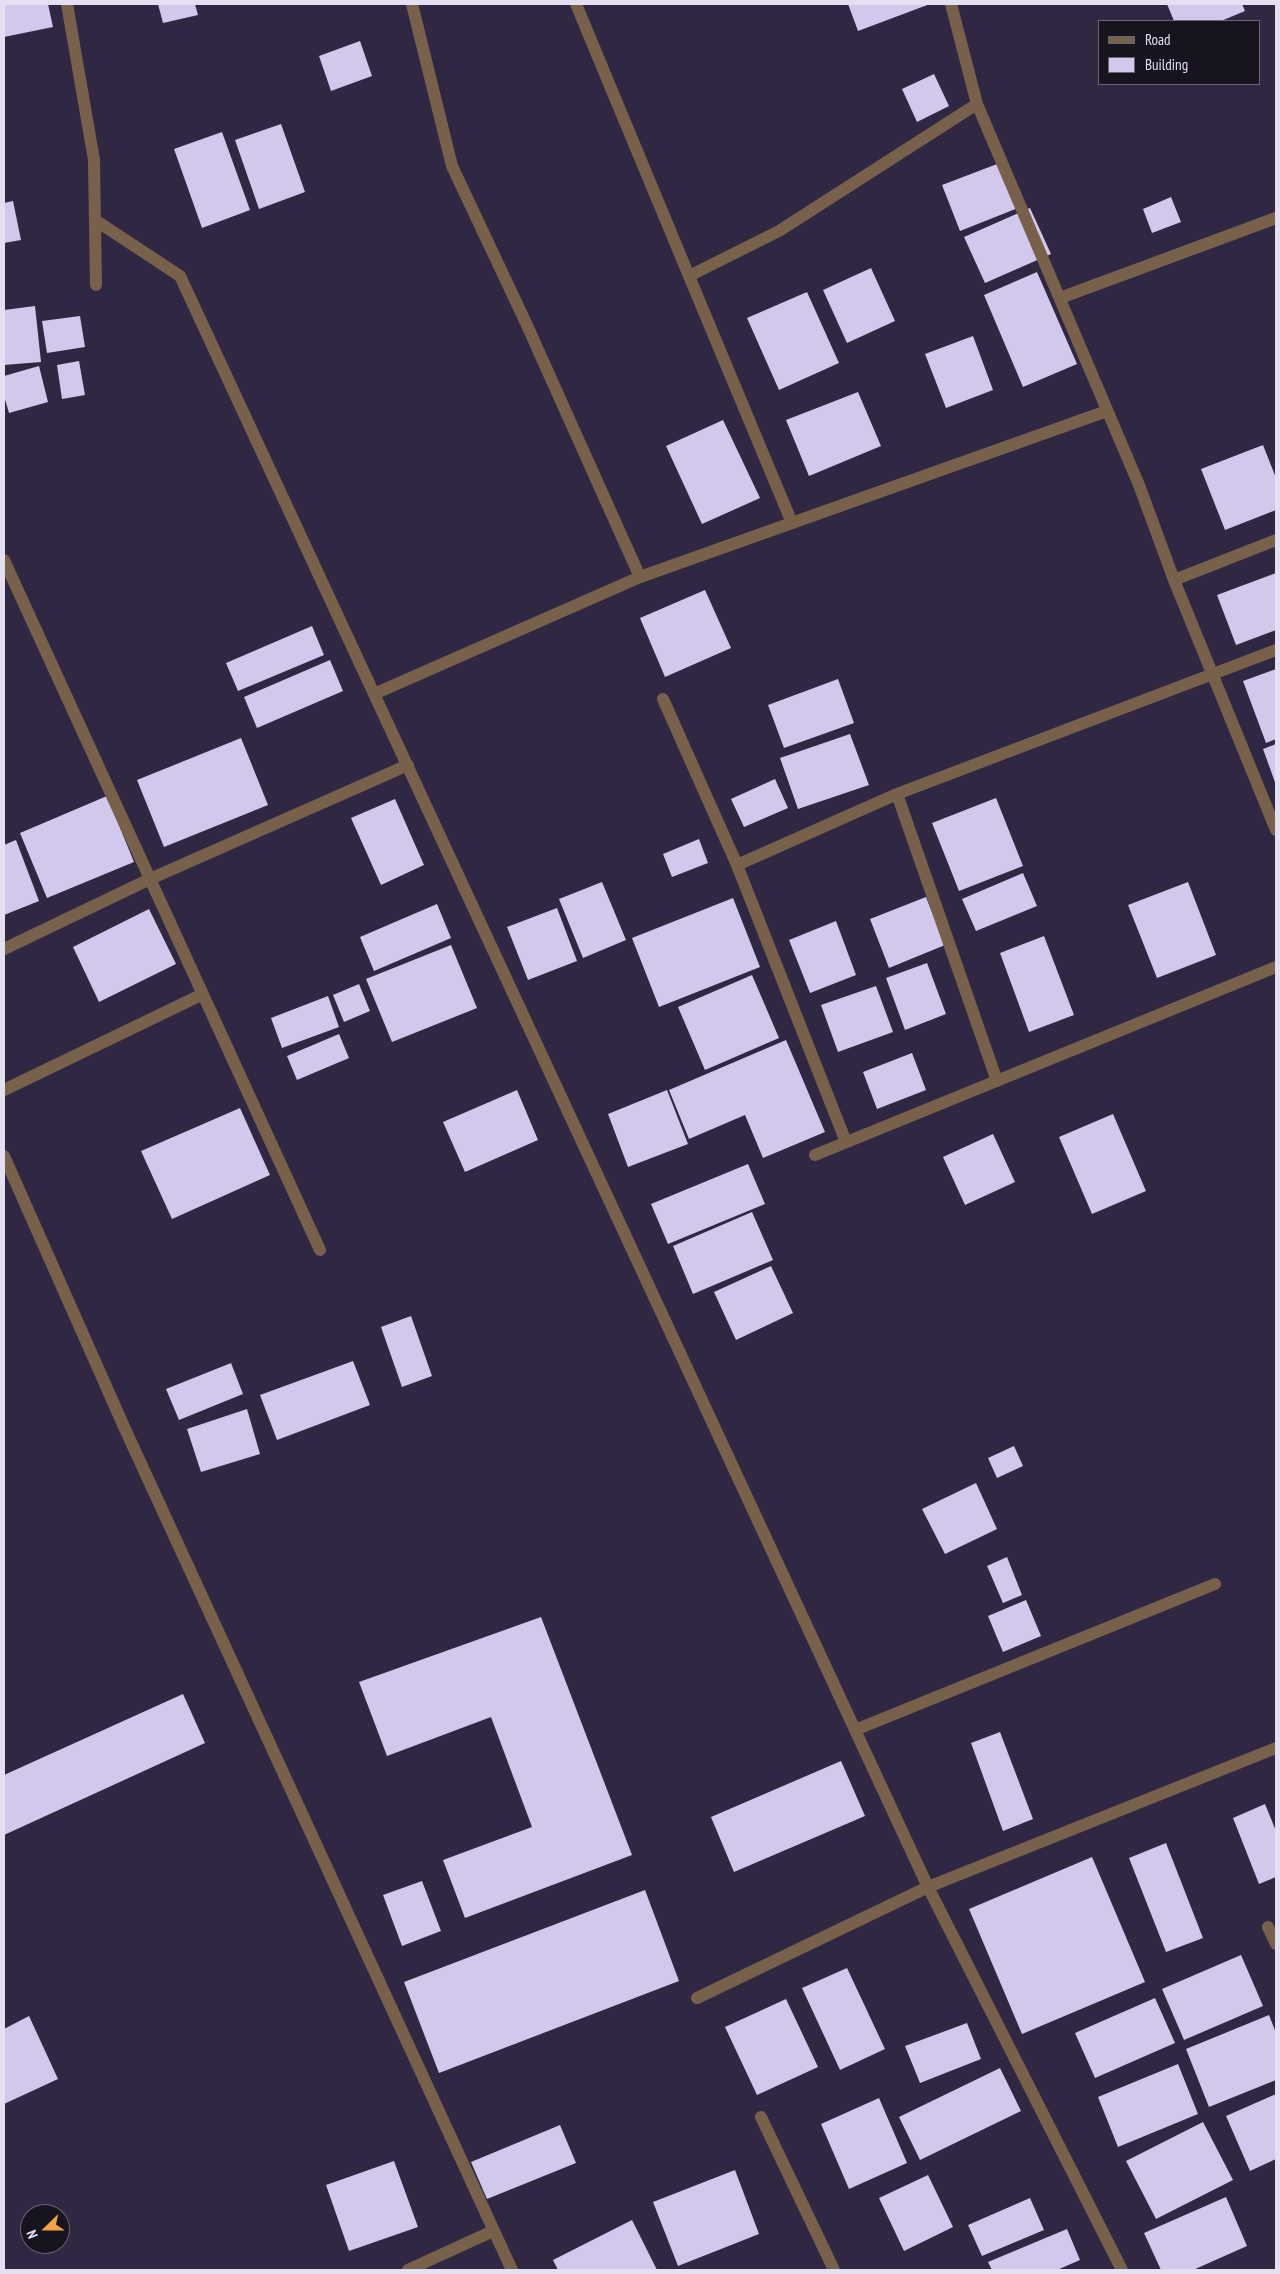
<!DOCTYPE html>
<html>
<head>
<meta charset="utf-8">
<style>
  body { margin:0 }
  #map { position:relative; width:1280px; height:2274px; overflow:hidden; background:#302843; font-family:"PT Sans Narrow",sans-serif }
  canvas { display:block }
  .frame { position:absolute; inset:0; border:5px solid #e4dff1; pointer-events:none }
  .legend { position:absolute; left:1098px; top:20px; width:162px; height:65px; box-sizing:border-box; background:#17131f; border:1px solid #696573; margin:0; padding:6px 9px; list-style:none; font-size:15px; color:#e4dff1 }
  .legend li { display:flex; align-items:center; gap:10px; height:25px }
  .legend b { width:25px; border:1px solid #696573 }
  .north { position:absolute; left:20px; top:2204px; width:50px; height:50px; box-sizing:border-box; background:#17131f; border:1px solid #696573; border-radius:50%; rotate:248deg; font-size:14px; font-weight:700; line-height:20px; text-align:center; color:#e4dff1 }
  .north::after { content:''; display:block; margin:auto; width:18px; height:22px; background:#f5a246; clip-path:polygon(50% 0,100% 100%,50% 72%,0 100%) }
</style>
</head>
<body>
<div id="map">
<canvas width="1280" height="2274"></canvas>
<div class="frame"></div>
<ul class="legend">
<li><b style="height:6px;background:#78614b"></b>Road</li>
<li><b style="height:14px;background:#d2c8eb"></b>Building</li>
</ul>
<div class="north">N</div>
</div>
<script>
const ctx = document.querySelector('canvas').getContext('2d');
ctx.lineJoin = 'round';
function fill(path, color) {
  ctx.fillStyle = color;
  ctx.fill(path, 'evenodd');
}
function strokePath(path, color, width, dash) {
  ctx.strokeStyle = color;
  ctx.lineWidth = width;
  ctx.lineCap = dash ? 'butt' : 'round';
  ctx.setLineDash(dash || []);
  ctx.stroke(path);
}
fill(new Path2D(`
  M4,4h44l5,23 -49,10z
  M158,4h37l3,11 -35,8z
  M848,4h82l-72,27z
  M1167,4h75l3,7 -24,10h-47z
  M360,41l12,35 -41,15 -12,-35z
  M934,74l15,32 -32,16 -15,-33z
  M281,124l24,68 -46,17 -24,-69z
  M222,132l28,78 -48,18 -28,-79z
  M1005,161l18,45 -63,25 -18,-46z
  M1171,197l10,25 -29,11 -9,-24z
  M13,201l8,39 -17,3v-40z
  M1030,208l21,46 -66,29 -21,-46z
  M871,268l24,53 -48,22 -24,-53z
  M1037,272l40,92 -54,23 -39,-92z
  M807,292l32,71 -60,27 -32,-72z
  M35,306l6,56 -37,3v-55z
  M80,316l5,31 -38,6 -5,-32z
  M973,336l20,54 -47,18 -21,-54z
  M79,361l6,34 -23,4 -5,-34z
  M39,366l9,36 -39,11 -5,-17v-20z
  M858,392l23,54 -72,30 -23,-56z
  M723,420l37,78 -58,26 -36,-78z
  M1263,445l13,33v32l-51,20 -24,-61z
  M1276,573v57l-40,15 -19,-50z
  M705,590l26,58 -66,29 -25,-59z
  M312,626l12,29 -86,36 -12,-28z
  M330,660l13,31 -86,37 -13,-31z
  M1276,669v70l-10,4 -23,-62z
  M838,679l16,44 -70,25 -16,-43z
  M850,734l19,51 -71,24 -18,-51z
  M241,738l27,67 -104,42 -27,-67z
  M1276,744v41l-13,-36z
  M775,779l13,29 -44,19 -13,-28z
  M107,796l27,66 -87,36 -27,-65z
  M996,798l27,68 -64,25 -27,-68z
  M395,799l29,66 -43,20 -30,-67z
  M699,839l9,24 -36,14 -9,-23z
  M16,840l23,61 -35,14v-70z
  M1023,873l14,33 -61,25 -14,-32z
  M602,882l24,58 -43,18 -24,-59z
  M1188,882l28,73 -59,23 -29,-73z
  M926,897l19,48 -56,23 -19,-49z
  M733,898l27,69 -101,40 -27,-69z
  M437,904l14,34 -77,33 -14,-34z
  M557,908l20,53 -49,19 -21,-53z
  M149,909l27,55 -77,38 -26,-55z
  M836,921l20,54 -46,18 -21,-53z
  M1044,936l30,79 -45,17 -29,-79z
  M451,945l26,63 -85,34 -26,-63z
  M927,963l19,51 -41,16 -19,-52z
  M752,975l27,63 -74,32 -27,-63z
  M359,984l11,27 -26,11 -11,-27z
  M876,986l17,46 -55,20 -17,-47z
  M328,996l11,31 -57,21 -11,-30z
  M339,1034l10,24 -52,22 -10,-24z
  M786,1040l39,92 -62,26 -18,-43 -56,24 -20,-49z
  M912,1053l14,37 -49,19 -14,-37z
  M517,1090l21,50 -73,32 -22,-50z
  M667,1090l21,54 -60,23 -20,-53z
  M240,1108l30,67 -98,44 -31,-68z
  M1113,1114l33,77 -54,23 -33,-77z
  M993,1134l22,48 -50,23 -22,-48z
  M748,1164l17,40 -97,40 -17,-40z
  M752,1212l21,48 -80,34 -20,-48z
  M771,1266l22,47 -57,27 -22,-48z
  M411,1316l21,60 -30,11 -21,-60z
  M353,1361l17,44 -93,35 -17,-45z
  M231,1363l12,31 -64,26 -13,-31z
  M247,1409l13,45 -59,18 -14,-43z
  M1014,1446l9,20 -26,12 -9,-20z
  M976,1483l21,46 -52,25 -23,-45z
  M1007,1557l15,38 -19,8 -16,-37z
  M1026,1600l15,36 -38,16 -15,-36z
  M541,1617l91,238 -167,63 -22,-58 89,-33 -41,-110 -104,39 -28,-74z
  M183,1694l22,49 -201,92v-60z
  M1000,1732l33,87 -30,12 -32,-88z
  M841,1761l24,55 -131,56 -23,-55z
  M1265,1804l11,27v46l-17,7 -26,-66z
  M1166,1843l37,95 -37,14 -37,-94z
  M1092,1857l53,125 -123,52 -53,-125z
  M422,1881l19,50 -39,15 -19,-51z
  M645,1890l34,91 -240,92 -35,-91z
  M1241,1955l22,51 -79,34 -22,-51z
  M847,1968l38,81 -45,21 -38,-82z
  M1155,1998l20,45 -80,35 -20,-45z
  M786,1999l32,68 -61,28 -32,-68z
  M1269,2015l7,18v47l-67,27 -23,-58z
  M29,2016l29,63 -54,25v-75z
  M967,2023l14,36 -61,24 -15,-37z
  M1178,2064l20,50 -80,33 -20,-50z
  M1000,2068l21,43 -101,49 -21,-43z
  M1276,2094v65l-26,12 -24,-55z
  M879,2098l28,65 -58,26 -28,-65z
  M1203,2122l30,58 -77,39 -30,-58z
  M560,2125l16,38 -89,36 -16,-37z
  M394,2161l24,66 -69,24 -23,-66z
  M735,2170l24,64 -81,32 -25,-64z
  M928,2175l25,52 -49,24 -25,-53z
  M1226,2197l21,49 -54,24h-32l-17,-37z
  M1030,2198l14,32 -62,26 -14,-31z
  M632,2220l25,50h-99l-5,-10z
  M1067,2229l13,31 -23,10h-65l-4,-8z`), '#d2c8eb');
strokePath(new Path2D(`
  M67,4l27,156 2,125
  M412,4l40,162 74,157 114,254 467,-166
  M576,4l113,272
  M951,4l26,100 162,381 35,95 102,250
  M95,220l85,56 748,1611 194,383
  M1060,298l216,-80
  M792,523l-103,-247 90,-45 198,-127
  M4,560l316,690
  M1174,580l102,-40
  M374,694l266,-117
  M663,699l74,166 109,277
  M897,794l100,287
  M737,865l160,-71 379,-144
  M4,949l146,-70 258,-114
  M4,1090l199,-96
  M815,1155l461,-188
  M4,1156l121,273 387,841
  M855,1730l360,-146
  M1268,1927l8,17
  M697,1998l231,-111 348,-139
  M761,2117l73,153
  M408,2270l85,-39`), '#78614b', 12);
</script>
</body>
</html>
